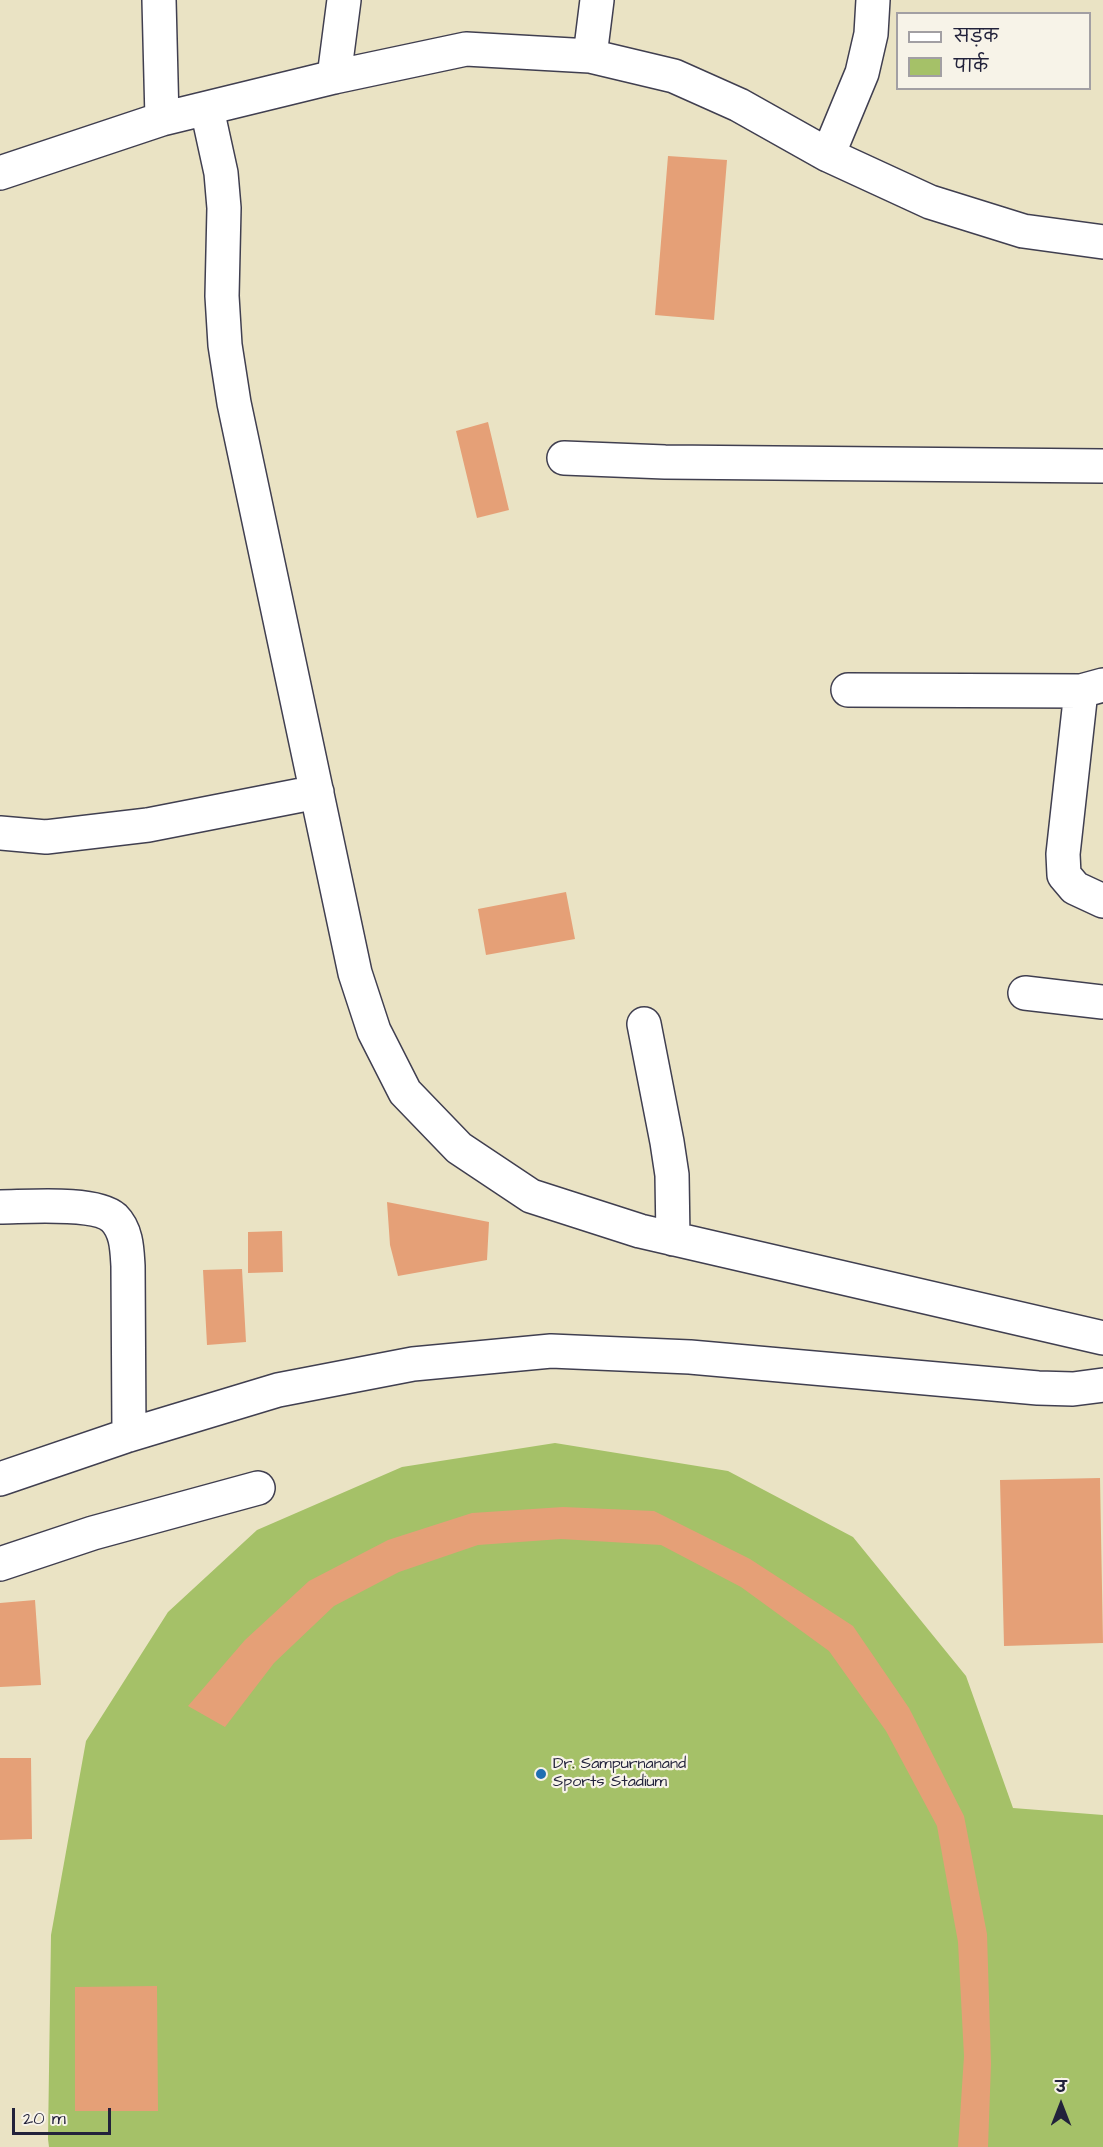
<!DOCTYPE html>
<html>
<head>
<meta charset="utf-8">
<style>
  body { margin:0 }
  #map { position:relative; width:1103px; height:2147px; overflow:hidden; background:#eae3c4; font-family:"Architects Daughter","Playpen Sans Deva",sans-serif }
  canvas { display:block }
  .legend { position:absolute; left:896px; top:12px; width:195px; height:78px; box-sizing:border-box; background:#f7f3e8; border:2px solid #a29fa3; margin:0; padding:8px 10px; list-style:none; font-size:18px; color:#22223b }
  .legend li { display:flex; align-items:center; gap:12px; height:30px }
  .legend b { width:30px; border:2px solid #a29fa3 }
  .north { position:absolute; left:1031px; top:2075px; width:60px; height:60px; -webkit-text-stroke:4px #f7f3e8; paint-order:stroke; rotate:0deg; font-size:16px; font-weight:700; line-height:24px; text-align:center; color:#22223b }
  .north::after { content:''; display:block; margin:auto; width:21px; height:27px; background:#22223b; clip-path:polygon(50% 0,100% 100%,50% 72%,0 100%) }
  .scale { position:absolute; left:12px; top:2108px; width:99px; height:27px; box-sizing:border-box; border:3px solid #22223b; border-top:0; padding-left:8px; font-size:18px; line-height:21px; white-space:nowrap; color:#22223b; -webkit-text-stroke:4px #f7f3e8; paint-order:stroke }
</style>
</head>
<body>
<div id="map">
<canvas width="1103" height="2147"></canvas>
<ul class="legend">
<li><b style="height:8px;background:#fff"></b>सड़क</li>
<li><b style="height:16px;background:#a5c168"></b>पार्क</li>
</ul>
<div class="north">उ</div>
<div class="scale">20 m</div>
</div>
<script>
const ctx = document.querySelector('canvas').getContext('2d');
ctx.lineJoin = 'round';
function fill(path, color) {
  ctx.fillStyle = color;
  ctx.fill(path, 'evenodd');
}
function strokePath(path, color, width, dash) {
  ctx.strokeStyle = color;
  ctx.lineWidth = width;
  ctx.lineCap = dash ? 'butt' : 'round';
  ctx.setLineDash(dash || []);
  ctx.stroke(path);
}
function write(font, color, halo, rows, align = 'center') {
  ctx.font = font + ' "Architects Daughter",sans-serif';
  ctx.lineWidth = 4.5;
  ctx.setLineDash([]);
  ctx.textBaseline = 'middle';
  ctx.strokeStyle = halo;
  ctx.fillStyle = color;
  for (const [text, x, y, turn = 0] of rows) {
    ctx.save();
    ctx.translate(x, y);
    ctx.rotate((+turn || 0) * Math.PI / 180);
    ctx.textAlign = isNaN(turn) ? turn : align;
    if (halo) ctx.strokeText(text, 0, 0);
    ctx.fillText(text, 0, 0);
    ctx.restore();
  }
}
fill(new Path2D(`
  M555,1443l173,28 125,66 113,139 47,132 90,7v332h-1054l-1,-8 3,-204 35,-194 82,-129 89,-82 145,-63z`), '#a5c168');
fill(new Path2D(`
  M668,156l59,4 -13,160 -59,-5z
  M488,422l21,88 -32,8 -21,-87z
  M566,892l9,47 -89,16 -8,-46z
  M387,1202l102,20 -2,38 -89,16 -8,-31z
  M282,1231l1,41 -35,1v-41z
  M242,1269l4,73 -39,3 -4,-75z
  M1100,1478l3,165 -99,3 -4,-166z
  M563,1507l91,4 96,48 103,67 56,82 55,108 23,118 4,130 -3,83h-30l6,-91 -6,-114 -21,-116 -51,-95 -57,-80 -88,-64 -80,-42 -100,-6 -83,6 -79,27 -65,34 -60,57 -49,64 -37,-21 57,-66 64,-59 79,-41 84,-27z
  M35,1600l6,85 -41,2v-84z
  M0,1758h31l1,81 -32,1z
  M157,1986l1,125h-83v-124z`), '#e5a077');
const minor = new Path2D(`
  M159,0l3,119
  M590,56l7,-56
  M334,77l10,-77
  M207,109l14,64 3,35 -2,88 3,49 9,58 121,570 19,58 31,61 54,56 72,48 109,35 463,107
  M828,155l34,-82 9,-39 2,-34
  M0,173l162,-54 172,-42 132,-28 124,7 84,20 65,29 89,50 102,47 93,29 80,11
  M564,458l101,4 438,4
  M848,690l233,1 22,-6
  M1081,691l-18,163 1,21 11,13 28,13
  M0,833l46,4 102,-12 169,-33
  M1025,993l78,9
  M644,1024l23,118 5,33 1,64
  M0,1207c26,0 95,-6 114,11 13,13 13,32 14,48l1,169
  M0,1479l129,-44 149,-45 135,-26 138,-13 139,6 348,31 35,1 30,-4
  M0,1564l93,-31 165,-45`);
strokePath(minor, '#403f50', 36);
strokePath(minor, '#fff', 33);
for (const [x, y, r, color] of [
  [541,1774,6,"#1f6fb2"]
]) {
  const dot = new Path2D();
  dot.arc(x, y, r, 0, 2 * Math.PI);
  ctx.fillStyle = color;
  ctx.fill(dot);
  strokePath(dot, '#f7f3e8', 2);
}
write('16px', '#22223b', '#f7f3e8', [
  ["Dr. Sampurnanand",553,1765],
  ["Sports Stadium",553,1783]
], 'left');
</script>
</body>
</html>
